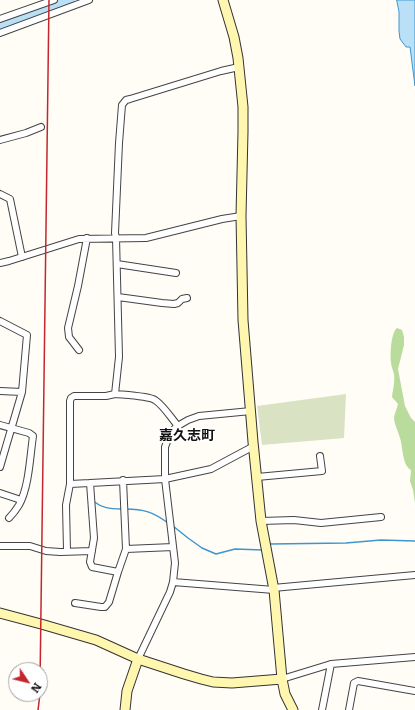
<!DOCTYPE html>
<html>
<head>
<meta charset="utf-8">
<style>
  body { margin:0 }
  #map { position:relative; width:415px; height:710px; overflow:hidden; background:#fffdf5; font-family:Literata,serif }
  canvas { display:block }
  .north { position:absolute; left:8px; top:662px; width:40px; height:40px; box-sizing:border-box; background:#fff; border:1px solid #a0a0a0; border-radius:50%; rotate:125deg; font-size:11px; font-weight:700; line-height:16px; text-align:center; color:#111 }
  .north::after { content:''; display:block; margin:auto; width:14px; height:18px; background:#c4262e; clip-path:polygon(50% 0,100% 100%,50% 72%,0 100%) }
</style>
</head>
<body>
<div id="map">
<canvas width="415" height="710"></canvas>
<div class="north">N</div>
</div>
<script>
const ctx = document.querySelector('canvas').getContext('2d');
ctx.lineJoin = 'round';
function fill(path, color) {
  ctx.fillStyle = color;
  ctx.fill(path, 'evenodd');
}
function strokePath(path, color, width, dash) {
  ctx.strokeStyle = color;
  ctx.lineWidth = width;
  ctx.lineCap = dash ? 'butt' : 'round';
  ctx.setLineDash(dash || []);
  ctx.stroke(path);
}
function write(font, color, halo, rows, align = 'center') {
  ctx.font = font + ' Literata,"Noto Sans JP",serif';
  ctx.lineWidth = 4;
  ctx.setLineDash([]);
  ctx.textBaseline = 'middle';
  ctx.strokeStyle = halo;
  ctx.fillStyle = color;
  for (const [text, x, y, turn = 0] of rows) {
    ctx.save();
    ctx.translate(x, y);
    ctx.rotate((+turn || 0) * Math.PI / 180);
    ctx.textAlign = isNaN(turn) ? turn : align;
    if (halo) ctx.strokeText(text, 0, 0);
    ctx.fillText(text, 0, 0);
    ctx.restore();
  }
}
fill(new Path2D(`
  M397,328l5,2 2,7v8l-6,24 7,37 6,12 4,4v81l-2,-13 -3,-9 1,-11c-9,-5 -8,-23 -11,-32 -2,-7 -5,-12 -6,-19 0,-5 3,-10 4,-15l-6,-7c1,-8 3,-15 2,-23 -1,-4 -3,-8 -3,-12 -1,-8 0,-29 6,-34z`), '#b9dc9c');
fill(new Path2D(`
  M346,394l-2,44 -82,7 -5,-39z`), '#d9e3c4');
const water = new Path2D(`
  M397,0h18v86l-5,-39h-4l-6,-8 -1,-8v-19z`);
fill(water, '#b9e0f7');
strokePath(water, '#3f96cf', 1);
strokePath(new Path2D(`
  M93,501c9,7 17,8 28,8
  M125,509c19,0 28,3 43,14
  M173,526l15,12 14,10 14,6 19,-5 28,1
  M270,544l76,-1 35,-3 34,1`), '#3f96cf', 1.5);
strokePath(new Path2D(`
  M0,26l70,-26`), '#b9e0f7', 10);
const street = new Path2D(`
  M0,19l54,-19
  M0,33l89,-33
  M0,140l26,-7 15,-6
  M0,194l10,5 12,58
  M0,263l9,-2 70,-22 67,-1 76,-19 19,-3
  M117,264l59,9
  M118,297l44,6 12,1 4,-1 4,-4 5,-1
  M0,321l27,14 -5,57 -22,-1
  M79,350l-10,-13 -1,-9 10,-42 9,-48
  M115,394c10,1 33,2 40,6 9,6 16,18 23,26
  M0,425l29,8 4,3c-3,21 -4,51 -14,69 -3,5 -6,9 -10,13
  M0,467l22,-75
  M257,477l65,-6 -2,-15
  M123,480l3,69
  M70,484v-83l1,-3 3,-2h32l9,-2 4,-37 -3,-119 -1,-5 4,-90 3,-38 4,-5 4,-1 91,-28 18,-4
  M0,493l21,7
  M261,521l33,-1 27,3 60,-6
  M0,546h30l16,5 14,1 32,-1
  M173,547l-47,2 -8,23 -26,-5 -2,-5 4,-24 -4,-55 75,-4 46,-10 43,-23
  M67,551l-1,-46 4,-21 20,-1
  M173,582l101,8
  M273,588l142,-13
  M75,603l26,4h4l4,-5 9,-30
  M138,659l32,-67 3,-10 2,-19 -10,-84v-32l5,-13 6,-7 12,-7 11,-4 52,-5
  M282,679l49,-15 84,-7
  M322,710l9,-46
  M349,710l5,-27 4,-2 57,10`);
const secondary = new Path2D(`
  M223,0l11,37 4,21 5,49v25l-2,84 2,104 10,122 8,79 13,69 8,89 3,15 8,16
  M0,613l41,11 55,16 42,19 46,15 17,5 12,3 19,1 50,-4
  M125,710l2,-19 11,-32`);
strokePath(street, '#444', 8);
strokePath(secondary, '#333', 11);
strokePath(street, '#fff', 6);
strokePath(secondary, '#fff6b0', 9);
strokePath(new Path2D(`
  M40,684l9,-684
  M38,710l2,-16`), '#c4262e', 1.5);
write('bold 14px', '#111', '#fff', [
  ["嘉久志町",187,436]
]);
</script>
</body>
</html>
